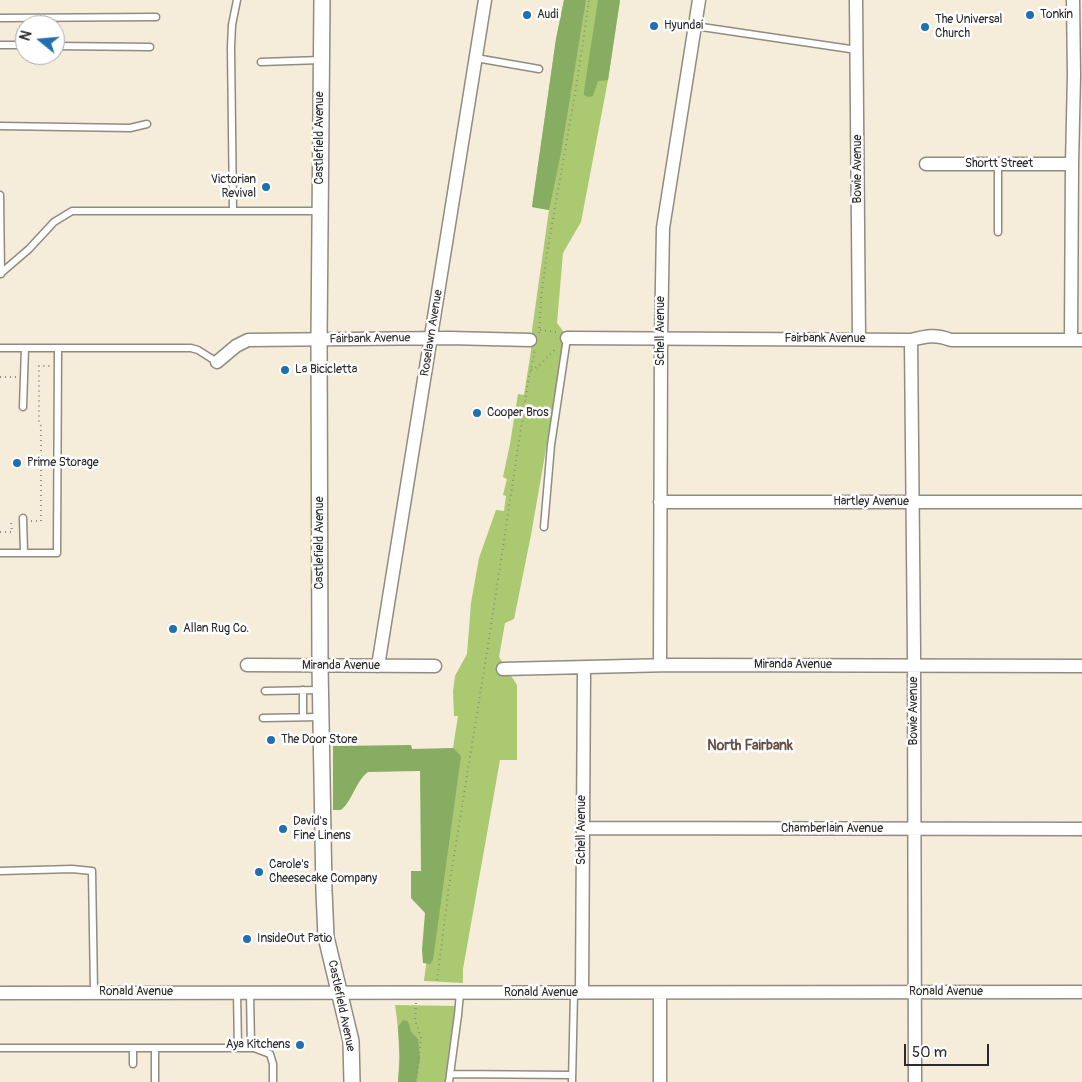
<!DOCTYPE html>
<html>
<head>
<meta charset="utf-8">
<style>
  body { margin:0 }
  #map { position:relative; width:1082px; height:1082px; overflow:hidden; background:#f5ecd9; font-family:Pangolin,sans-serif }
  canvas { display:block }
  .north { position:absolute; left:15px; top:15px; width:50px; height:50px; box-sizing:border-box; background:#fff; border:1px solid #aaa; border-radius:50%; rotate:287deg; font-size:14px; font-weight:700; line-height:20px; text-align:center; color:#2b2b2b }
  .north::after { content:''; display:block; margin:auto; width:18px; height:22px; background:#1f6fb2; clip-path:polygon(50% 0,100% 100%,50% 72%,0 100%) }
  .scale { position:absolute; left:904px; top:1044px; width:85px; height:22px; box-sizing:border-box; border:2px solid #2b2b2b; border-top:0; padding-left:6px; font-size:15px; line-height:18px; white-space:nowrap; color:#2b2b2b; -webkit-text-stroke:4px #fff; paint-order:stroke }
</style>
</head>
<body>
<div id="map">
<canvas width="1082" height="1082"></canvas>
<div class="north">N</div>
<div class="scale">50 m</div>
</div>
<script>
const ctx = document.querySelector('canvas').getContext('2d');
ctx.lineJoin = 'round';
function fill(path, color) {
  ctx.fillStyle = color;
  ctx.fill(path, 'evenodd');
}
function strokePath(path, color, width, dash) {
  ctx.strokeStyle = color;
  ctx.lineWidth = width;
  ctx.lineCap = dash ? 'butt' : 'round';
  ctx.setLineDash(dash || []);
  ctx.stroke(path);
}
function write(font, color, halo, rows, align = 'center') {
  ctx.font = font + ' Pangolin,sans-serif';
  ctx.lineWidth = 5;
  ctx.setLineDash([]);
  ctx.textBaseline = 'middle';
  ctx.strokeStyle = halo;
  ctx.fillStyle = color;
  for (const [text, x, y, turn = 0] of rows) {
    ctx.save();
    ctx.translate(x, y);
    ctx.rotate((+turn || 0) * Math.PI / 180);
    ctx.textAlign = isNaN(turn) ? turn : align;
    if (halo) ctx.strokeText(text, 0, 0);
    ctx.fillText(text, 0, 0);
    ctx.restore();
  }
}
fill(new Path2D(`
  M564,0h56l-12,80 -27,142 -18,31 -6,70 6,8 -1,26 -31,178 -17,84 -9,4 -6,34 18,28v75h-17l-37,209v14l-39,-2 29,-233 5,-32h-4l-1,-25 2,-15 12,-22 4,-51 8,-45 17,-48 8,1 2,-15 -3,-1 4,-16 -4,-2 7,-33 8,-50 6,1 7,-44 1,-21 17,-120 -17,-3 24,-168z
  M395,1005l64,1 -14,76h-47c2,-26 1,-51 -3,-77z`), '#aac971');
fill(new Path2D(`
  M564,0h22l-25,153 -12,57 -17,-3 24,-168z
  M598,0h22l-12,80 -10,1 -5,15 -5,1 -4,-2v-4z
  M411,745l1,4 41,-1 8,8 -28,204 -3,4 -7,-1 -1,-13 3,-37 -14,-15v-27h10l-1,-100 -52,1c-13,10 -15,28 -27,38h-8v-64z
  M403,1020l4,1 2,3 2,8 7,7 2,20 -4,23h-18l2,-24 -2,-31z`), '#87ad63');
const service = new Path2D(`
  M0,18l156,-1
  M695,26l162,24
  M0,45h25
  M55,46l95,1
  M476,58l63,11
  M261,62l60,-2
  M0,126l130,2 17,-4
  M998,164v68
  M0,195l1,79
  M233,211h86
  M1,273l28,-24 25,-27 18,-11h161l-2,-164 1,-22 5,-25
  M0,348h191l7,2 19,12
  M23,407l2,-59
  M23,518l1,35
  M544,527l7,-82 16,-107
  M0,553h57l1,-205
  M303,690v27
  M265,691l55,-1
  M263,718l57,-1
  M0,871l72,-2 20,2 2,121
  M237,992l1,56
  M250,992l1,56
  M0,1048h254l16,6 3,10v18
  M133,1048v16
  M450,1074l122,1
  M155,1082v-34
  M449,1082l9,-67 2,-22
  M572,1082l2,-89`);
const minor = new Path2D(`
  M856,0l3,339
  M926,164h146
  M567,338l344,2c16,-4 24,-6 40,0h131
  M1071,339l1,-175 2,-89 -1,-75
  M911,340l3,313 1,429
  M217,362l19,-16 12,-6 201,-2 81,2
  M660,502h422
  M247,665l188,1
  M660,665l1,-326 2,-111 36,-228
  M378,666l107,-666
  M503,669l168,-4 411,1
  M582,828l500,1
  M582,992l2,-324
  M0,993l1082,-1
  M660,1082v-89`);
const tertiary = new Path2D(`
  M322,0l-3,340 1,326 4,225 2,46 25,104 1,41`);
strokePath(service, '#908c82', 9);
strokePath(minor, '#908c82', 15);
strokePath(tertiary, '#908c82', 18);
strokePath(new Path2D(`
  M540,330l17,2
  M539,333l2,-34 6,-46 31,-177 11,-76
  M531,370l8,-4 18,-19
  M0,377h16
  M31,521h10v-95l-2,-3v-57h11
  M0,532h12l-1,-10
  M437,980l12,-93 40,-248 39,-257 7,-32
  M416,1003l-1,17 6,18 -5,44`), '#908c82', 2, [1, 4]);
strokePath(service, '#fff', 6);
strokePath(minor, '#fff', 12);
strokePath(tertiary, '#fff', 15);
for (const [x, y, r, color] of [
  [527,15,5,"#1f6fb2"],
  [1030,15,5,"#1f6fb2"],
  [654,26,5,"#1f6fb2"],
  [925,27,5,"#1f6fb2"],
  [266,187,5,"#1f6fb2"],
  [285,370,5,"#1f6fb2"],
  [477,413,5,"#1f6fb2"],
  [17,463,5,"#1f6fb2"],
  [173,629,5,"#1f6fb2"],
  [271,740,5,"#1f6fb2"],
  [283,829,5,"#1f6fb2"],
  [259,872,5,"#1f6fb2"],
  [247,939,5,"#1f6fb2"],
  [300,1045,5,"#1f6fb2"]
]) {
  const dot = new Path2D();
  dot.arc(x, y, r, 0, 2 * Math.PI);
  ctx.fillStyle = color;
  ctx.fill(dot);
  strokePath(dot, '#fff', 2);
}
write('12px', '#2b2b2b', '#fff', [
  ["Audi",537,15],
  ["Tonkin",1040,15],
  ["The Universal",935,20],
  ["Church",935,34],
  ["Hyundai",664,26],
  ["Victorian",256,180,"right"],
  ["Revival",256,194,"right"],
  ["La Bicicletta",295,370],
  ["Cooper Bros",487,413],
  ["Prime Storage",27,463],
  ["Allan Rug Co.",183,629],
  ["The Door Store",281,740],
  ["David's",293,822],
  ["Fine Linens",293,836],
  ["Carole's",269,865],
  ["Cheesecake Company",269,879],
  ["InsideOut Patio",257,939],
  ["Aya Kitchens",290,1045,"right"]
], 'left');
write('12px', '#2b2b2b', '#fff', [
  ["Castlefield Avenue",320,138,-90],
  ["Shortt Street",999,164],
  ["Bowie Avenue",858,169,-90],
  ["Schell Avenue",661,331,-90],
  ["Roselawn Avenue",432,333,-81],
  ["Fairbank Avenue",370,339,-1],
  ["Fairbank Avenue",825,339],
  ["Hartley Avenue",871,502],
  ["Castlefield Avenue",320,543,-90],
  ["Miranda Avenue",793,665],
  ["Miranda Avenue",341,666],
  ["Bowie Avenue",914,711,-90],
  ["Chamberlain Avenue",832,829],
  ["Schell Avenue",582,830,-90],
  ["Ronald Avenue",136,992],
  ["Ronald Avenue",946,992],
  ["Ronald Avenue",541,993],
  ["Castlefield Avenue",341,1006,78]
]);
write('bold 14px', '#674f41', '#fff', [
  ["North Fairbank",750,746]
]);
</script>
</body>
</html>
